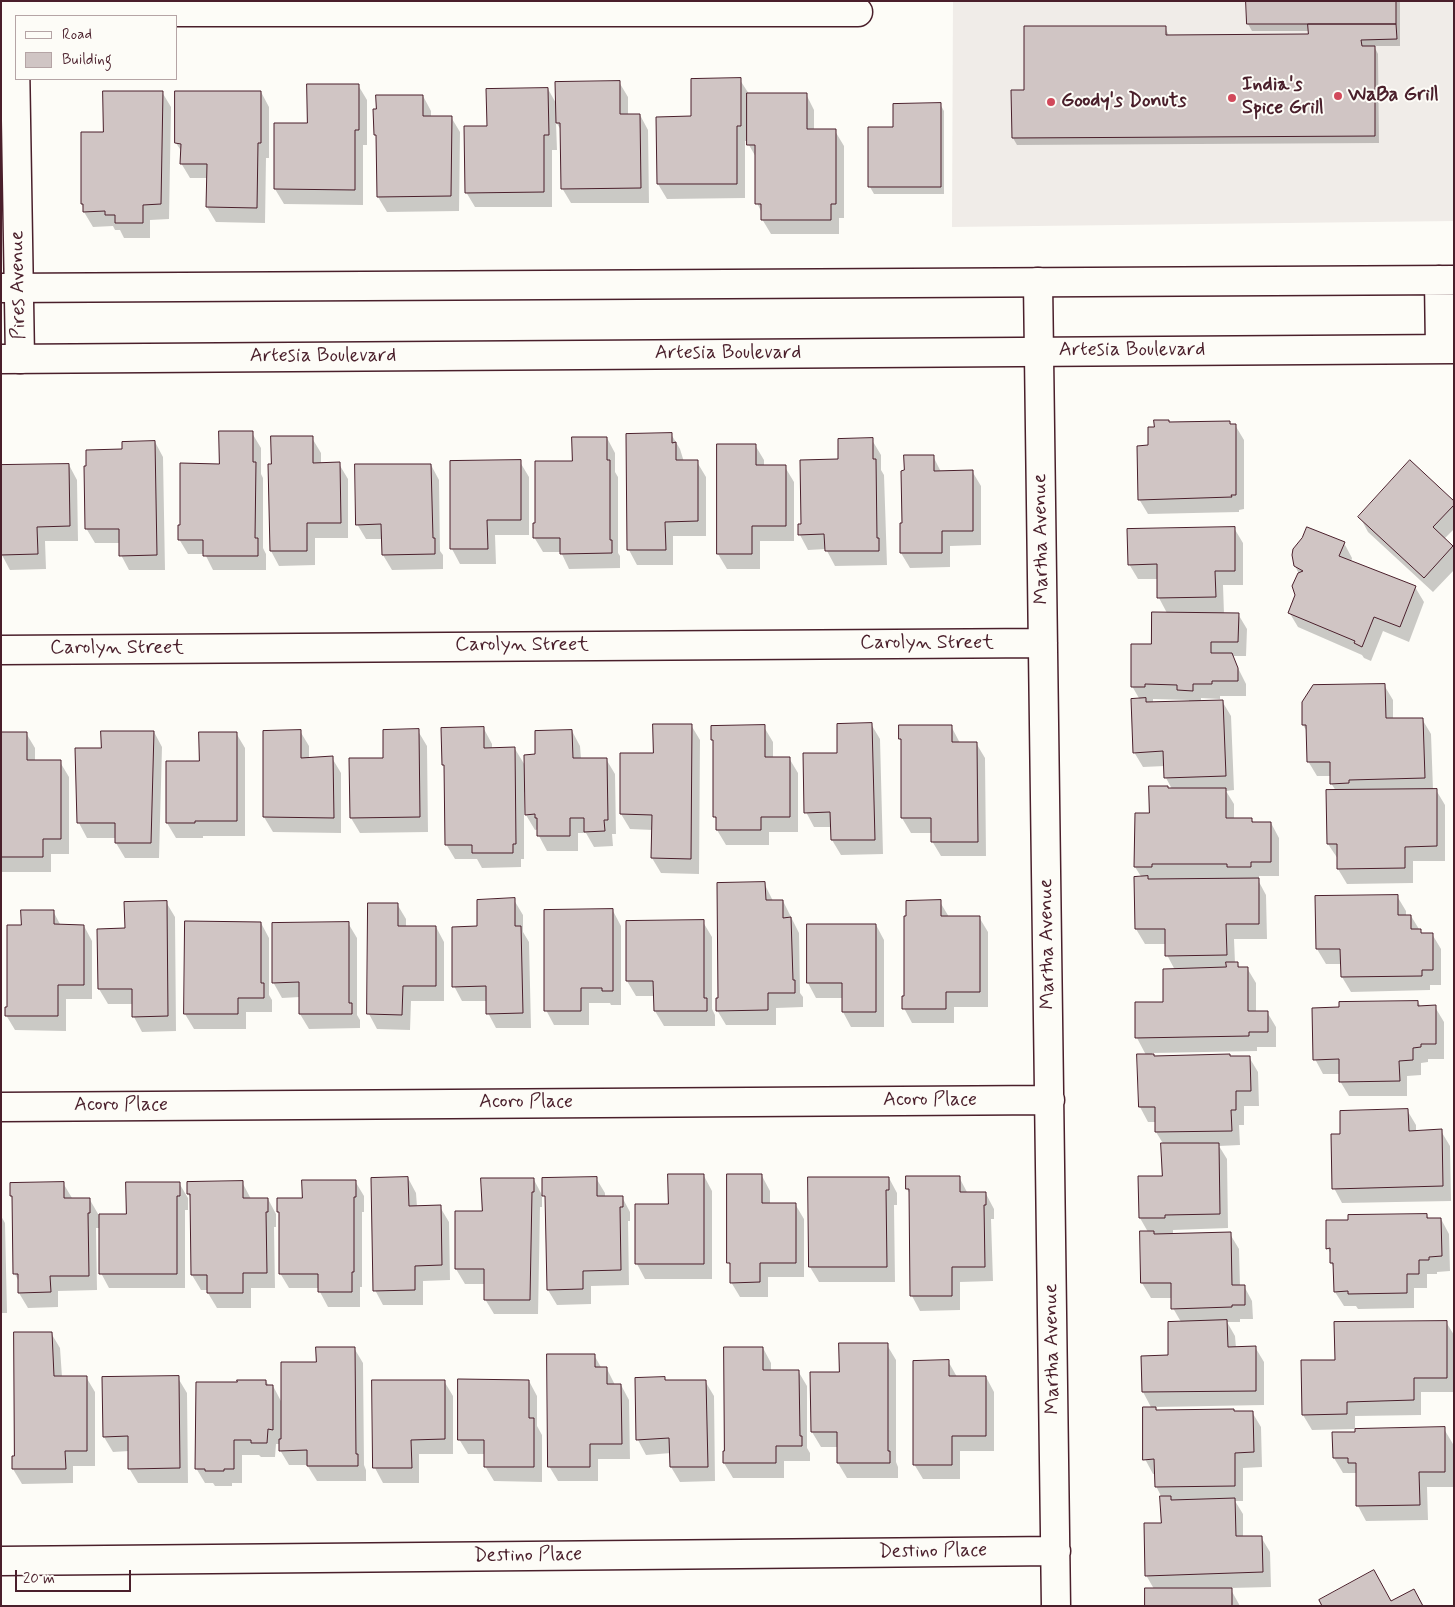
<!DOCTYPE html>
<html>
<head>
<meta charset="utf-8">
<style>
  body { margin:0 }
  #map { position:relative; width:1455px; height:1607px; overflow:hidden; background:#fdfcf7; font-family:Mynerve,sans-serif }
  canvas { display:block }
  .frame { position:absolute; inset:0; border:2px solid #4a1f2b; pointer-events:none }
  .legend { position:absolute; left:15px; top:15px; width:162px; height:65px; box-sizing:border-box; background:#fdfcf7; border:1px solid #b5a4a5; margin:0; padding:6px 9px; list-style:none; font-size:15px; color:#4a1f2b }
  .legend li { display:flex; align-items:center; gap:10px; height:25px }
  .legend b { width:25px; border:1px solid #b5a4a5 }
  .scale { position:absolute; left:15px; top:1570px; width:116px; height:22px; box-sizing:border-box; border:2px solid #4a1f2b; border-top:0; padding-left:6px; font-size:15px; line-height:18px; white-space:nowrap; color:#4a1f2b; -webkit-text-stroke:4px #fdfcf7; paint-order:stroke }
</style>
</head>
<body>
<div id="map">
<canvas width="1455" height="1607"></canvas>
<div class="frame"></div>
<ul class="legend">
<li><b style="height:6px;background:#fdfcf7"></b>Road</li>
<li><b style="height:14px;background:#d0c5c4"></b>Building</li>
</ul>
<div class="scale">20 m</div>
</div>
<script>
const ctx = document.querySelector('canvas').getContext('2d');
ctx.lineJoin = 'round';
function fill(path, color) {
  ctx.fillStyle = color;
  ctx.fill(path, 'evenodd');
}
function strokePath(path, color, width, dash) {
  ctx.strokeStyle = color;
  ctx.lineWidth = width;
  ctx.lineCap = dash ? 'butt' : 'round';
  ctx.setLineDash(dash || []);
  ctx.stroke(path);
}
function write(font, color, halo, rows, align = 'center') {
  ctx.font = font + ' Mynerve,sans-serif';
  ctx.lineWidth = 4;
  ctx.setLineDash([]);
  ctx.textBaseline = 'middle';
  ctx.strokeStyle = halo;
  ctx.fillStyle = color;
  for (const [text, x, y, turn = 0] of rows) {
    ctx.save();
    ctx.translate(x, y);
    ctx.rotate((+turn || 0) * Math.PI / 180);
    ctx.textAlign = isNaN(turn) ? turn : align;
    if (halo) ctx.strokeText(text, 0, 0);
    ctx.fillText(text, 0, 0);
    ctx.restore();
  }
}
fill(new Path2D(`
  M953,1h501v220l-502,6z`), '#f0ece8');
fill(new Path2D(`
  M1248,1h152v45h-26l4,8 1,89 -362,2 -4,-7 -1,-47h14l139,-64 4,9 140,-1v-4h-57l-4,-7z
  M740,80l9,14h57l8,16v21h21l9,15v72h-5v16h-68l-9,-15v-6l-5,-10v-44l-8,-14v-4h-4v57l-78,1 -9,-15 34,-66z
  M619,82l9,15v18h12l8,15 1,73h-78l-9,-15 -1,-58 -5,-8 1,28h-5v57h-77l-9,-15 22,-65 60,-38 9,16z
  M358,85l9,15v45h-4v60l-79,-1 -9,-15 1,-65h32z
  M162,92l9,15 -2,112 -19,1v18h-26l-4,-8h-5l-2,-4 -20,1 -9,-15 -2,-8 22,-71z
  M261,92l8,15v51h-3l-1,65 -49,-1 -9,-15 1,-29h-18l-9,-15 1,-11 -6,-9z
  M423,96l8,15v6h20l9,15 -1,79 -72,1 -9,-15 -1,-59 -2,-4z
  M940,104l4,7v83h-70l-4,-7 -1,-58 25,-1z
  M1229,422l2,3h4l9,15v69l-5,1v2l-91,2 -9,-15 16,-71 14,-5z
  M252,433l9,15v26l2,4v70l3,6v16h-53l-8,-16h-17l-9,-15 41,-74z
  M671,434l9,15 4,13h13l9,15v59h-33v29h-36l-8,-15z
  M312,438l9,15v11h18l9,15v59h-33v27l-36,1 -8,-15 1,-86z
  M607,438l8,15v19l3,5v76l2,3v12l-51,1 -8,-17h-18l-9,-15 39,-75z
  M872,440l9,15v15l3,5 3,90 -52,1 -9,-17 -18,1 -8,-15 2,-10 37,-65z
  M155,442l8,15 2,113h-36l-8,-15 -1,-12h-25l-9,-15 37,-77z
  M718,445h37l9,15v7h21l9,15v59h-34v28h-33l-9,-15z
  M933,456l8,16 31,-1 9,15v59l-31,1v21l-40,1 -9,-15 3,-29z
  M520,462l9,15v58h-34l1,29h-36l-8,-15z
  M69,465l8,15 1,61h-33l1,28 -36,1 -8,-15z
  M431,465l8,15 1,71 3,4v14l-51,1 -9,-15v-16h-17l-9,-15z
  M1454,502v27l-10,10 10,10v21l-21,22 -65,-60 -8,-15z
  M1234,528l9,15v42h-20l1,29h14l9,15 -1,27h-14l14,28v12h-26v3l-19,-1v3h21l9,15 3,74 -8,1 8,13v15h17l3,4h17l8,15v38h-20v6l7,13 1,44h-33l1,24h2l3,5h7l9,15v29h11l9,15v20h-19v4l-105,2 2,4h95l9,15 1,34h-15v19h-5l1,20 -21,1 8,13 1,69 -55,2v5l57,-1 9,15 1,37h4l8,15 1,18h-13v3h-13l8,14 1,12 19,-1 9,15v43l-109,2 2,4 95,1 9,15 1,40 -19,1v33h-8l8,13v23h18l9,15 1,35 -41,1 10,18h-94l8,-17 -8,-14 16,-51v-26l-6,-12v-12h-3l-8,-15 7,-50 -9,-17 -1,-35 27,-1 12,-34 -8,-14 -1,-10h-21l-9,-15 -1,-51h7l-8,-14 23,-41 1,-32 -8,-13v-10h-8l-8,-15 6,-52 -9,-17 -1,-35h29l10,-33 -8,-15v-11h-22l-9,-15 6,-51 -7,-11 1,-53h15l17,-25h4l-6,-11 -1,-12 -22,1 -9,-15 6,-52 -8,-14 35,-73 -8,-15 -1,-19h-20l-9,-15zM1153,699l36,1v2l-36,1z
  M1344,543l8,15 -1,4 64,25 9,15 -15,40 -26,-11 -12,30 -7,-3 -2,-3 -64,-28 -9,-15 7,-17 3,-21 -4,-8z
  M1384,685l9,15v19h29l9,15 2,56h3l9,15v56h-32v22l-66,1 -9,-15v-10l-10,-15 8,-53 -5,-8v-7h-14l-9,-15v-28l-5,-8v-23z
  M871,724l9,15 3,115 -42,1 -9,-15v-13h-18l-8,-15z
  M691,725l9,15 -1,134 -38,-1 -9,-15 1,-28 -23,-1 -9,-15 1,-60h32z
  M951,726l9,17h16l9,15 1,98h-45l-9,-15v-8h-21l-9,-15v-76l-2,-3z
  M764,727l9,15v16h16l9,15v59h-29v13h-43l-9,-15v-9l-2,-4v-74l-2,-4z
  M484,729l8,15v5h23l11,18 11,-11 35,-25 8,15 1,13h25l9,15 1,60h-4l1,12 -19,1 -8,-14h-8v18h-31l-8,-15v-7l-4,1 -9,-15v-23h-2v67h-3v8l-39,1 -5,-9h-22l-9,-15 -1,-76 -2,-4z
  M300,731l9,15v13l23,-1 9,15v60l-68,-1 -9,-15z
  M418,731l9,15 1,86 -68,1 -9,-15 -1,-58 34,-1z
  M154,732l8,15 -3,111h-34l-9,-15v-5h-29l-8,-15 -2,-74h25z
  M1,733h25l9,15v14h25l9,15v77h-18v18h-50z
  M236,733l9,15v88h-42v2h-27l-9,-15v-61h33z
  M764,883l9,18h10l16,32 1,60 3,4v10l-27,1v17h-50l-9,-15 3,-11z
  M1397,896l9,15v5h5l11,18h10l9,15v36h-11v5l-79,2 -9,-15v-13h-16l-9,-15z
  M514,900l9,15v17l6,10 2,86h-35l-8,-15 -1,-12h-25l-8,-15 24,-59z
  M166,902l9,15 1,114 -34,1 -8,-15 -1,-13h-25l-9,-15 27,-60z
  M940,902l9,15h30l9,15v75h-34v16h-42l-8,-15z
  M369,904h28l9,15v8h30l8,15v59h-33l-1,29 -33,-1 -8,-15z
  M53,911l8,15h23l8,15v58h-26v32l-51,-1 -9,-15 16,-89z
  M613,911l8,15v79h-10l-1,-2h-21v22h-35l-8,-15z
  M186,922l75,1 8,15v57l3,5v12h-26v17h-52l-9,-15z
  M703,922l9,15v72l3,6v11h-51l-9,-15v-15h-19l-9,-15z
  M348,923l9,15v77l3,5v8l-51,1 -9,-15v-17l-18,1 -9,-16z
  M808,925h68l8,15v87h-33l-8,-15v-14h-27l-8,-15z
  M1418,1002l3,5h14l9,15v37h-16v3l-7,1v12l-14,1v20h-58l-9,-15v-7h-17l-8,-15z
  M1407,1110l9,15v7l25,-1 9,15 1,55 -109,2 -8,-15 8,-52z
  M704,1176l8,15v88h-67l-8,-15 32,-59z
  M762,1176l8,15v13h25l9,15v58h-36v20h-28l-9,-15v-15l-3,-5z
  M959,1177l9,17h18l8,15v10h-3l2,62 -33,1v28l-40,1 -8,-15 -2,-102 -3,-5z
  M408,1178l8,15 1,14h23l9,15 1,58 -27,1v24h-40l-8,-15z
  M596,1178l9,15v4h17l8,15v9h-2l1,64 -38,1v18l-34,1 -9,-15 -2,-90 -2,-5z
  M889,1178l8,15v12h-3l1,77h-76l-9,-15z
  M534,1180l8,15v12h-2l-2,107h-44l-9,-15v-15h-20l-9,-15 27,-57z
  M355,1181l9,15v16h-2v75h-2v20h-32l-8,-15v-4h-31l-9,-15v-59l-2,-3 26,-12z
  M242,1182l9,17h17l8,15v13h-2l1,61h-24v20h-34l-9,-15v-3h-7l-9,-15v-75l-4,-6v-11z
  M63,1183l9,15 18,2 11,19 26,-4 52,-32 9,15v12h-3v78h-76l-8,-15v-45h-5l1,62 -39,1v16l-30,1 -9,-15v-11l-4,-8 -2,-74 -2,-4v-12z
  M1427,1215l2,4h12l8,15 1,37 -13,1v2h-10v14h-13v20l-56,1 -2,-3h-12l-9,-14v-23l-4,-6v-8l-3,-7 21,-27z
  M1,1216l4,7 2,90h-6z
  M1446,1322l8,13v57h-33v23l-66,1v13l-43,1 -9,-15 33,-54z
  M51,1333l9,15 2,29h24l9,15v74h-22v17l-51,1 -9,-15z
  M887,1345l9,15v102l2,5v11h-51l-9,-15v-16h-17l-9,-15v-59h28z
  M354,1348l9,15 1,102 2,5v11h-49l-10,-16h-18l-9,-15v-6h-4l-1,13h-14l-2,-2h-17v28h-10v3h-17l-2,-3h-8l-9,-15 42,-85 28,-2 3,5h4l9,17 36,-40z
  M763,1348l8,15v8h27l9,15v62l3,5v8h-26v17h-51l-9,-15v-11z
  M594,1355l8,14h5l8,16h6l8,15 1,59h-32v22h-40l-9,-15z
  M948,1361l9,16h29l8,15v59h-34v28h-37l-9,-15z
  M178,1378l9,15 1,90h-50l-9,-15v-17l-16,1 -9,-15z
  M664,1378l2,3h39l9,15 1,85 -35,1 -9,-15v-14l-25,2 -8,-15z
  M444,1381l9,15v58h-34v29h-36l-8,-15z
  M529,1381l8,15v30l5,9v47l-48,-1 -9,-15v-12h-17l-9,-15z
  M1444,1429l9,15v43h-26l1,33 -62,1 -8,-15 -1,-30 -1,-3h-13l-9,-15z`), '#0003');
const building = new Path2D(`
  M1246,1h150v23h-149z
  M1308,24h88l1,15 -36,1 1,6h13v90l-363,2 -1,-48h13v-64h142v9l142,-1z
  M741,78v48h-4v58h-80l-1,-67 35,-1v-37z
  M620,81v33h20l1,74 -80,1 -1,-66h-4l-1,-41z
  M307,84h52v46h-4v60l-81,-1v-66h33z
  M548,88l1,47h-5v57l-79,1 -1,-67h23l-1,-37z
  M103,91h60l-2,113 -18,1v18h-28v-8h-10v-4l-22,1v-8h-2v-72h22z
  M175,91h86v52h-3l-1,65 -51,-1 1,-43h-27l1,-20 -6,-1z
  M747,93h60v36h29v75h-5v16h-70v-16h-6v-59h-8z
  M376,95h47v21h29l-1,80 -74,1 -1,-62h-2l-1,-26h3z
  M941,103v84h-73v-60h25v-23z
  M1154,420h15v2l61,-1v3h6v71h-5l1,2 -94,3 -1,-54 11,-1v-18h6z
  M219,431h34v31h3l-1,76h3v18h-55v-16h-25v-15h2v-62l39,1z
  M672,433v10l4,-1v18h22v61l-33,1 1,28h-39l-1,-116z
  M271,436h42v27l27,-1 1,61h-34v28h-37l-2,-87h3z
  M572,437h35v23h3v80h2v13l-52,1v-16h-27v-15h2v-62h37z
  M873,438v21h3l1,79h2v13h-54l-1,-17 -26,1v-11h3l-1,-64 38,-1v-20z
  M155,441l2,114 -38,1v-27h-34l-1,-63h2v-16l36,-1v-7z
  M717,444h39v21h30v61h-34v28h-35z
  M904,455h30v16l39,-1v61h-31v22h-42v-30h2l-1,-52 3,-1z
  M521,460v60h-34l1,29h-38v-88z
  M1410,460l44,41v4l-21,22 20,19 -29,32 -66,-61z
  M69,464l1,62 -33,1 1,27 -37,1v-90z
  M355,464h76l2,74h2v16l-53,1 -1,-31 -25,1z
  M1235,527v44h-20l1,26 -59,1v-34l-29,1 -1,-36z
  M1307,527l38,15 -6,14 77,30 -16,41 -26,-10 -12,30 -8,-4 1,-2 -67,-28 7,-18 -3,-9 6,-13 5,-2 -9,-5 -2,-11 1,-6 9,-11z
  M1152,612l87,1 -1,29h-27v11h21l6,15v13h-26v3h-19v7l-16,-1v-5l-32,-1v3h-14v-43h20z
  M1385,684l1,34h37l2,60 -76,2v3l-19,1v-22h-23l-1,-37h-4v-23l11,-17z
  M1146,698v4l77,-2 3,76 -62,2 -1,-27 -30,2 -2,-54z
  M872,723l3,117h-44l-1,-28 -26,1 -1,-60h34v-29z
  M653,724h39l-1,135 -40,-1 1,-43 -32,-1v-61h33z
  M765,725v32h25v60h-29v13h-45v-13h-3v-77h-2v-14z
  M899,725h53v17h25l1,100h-47v-24h-30v-79h-2z
  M484,727v21l31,-1 1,97h-3v9h-41v-8h-27l-1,-80h-2l-1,-37z
  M419,729l1,88 -70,1 -1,-60h34v-28z
  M301,730v28l32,-2 1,62 -71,-1v-86z
  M572,730l1,28h34l1,62h-4l1,11 -21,1v-14h-14v18h-33v-18h-2v-4l-10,1 -1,-60 11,-1v-23z
  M101,731h53l-3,112h-36v-20h-38l-2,-75h26z
  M1,732h26v28h34v79h-18v18h-42z
  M199,732h38v89h-42v2h-29v-62h33z
  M1149,786h19v2h58v30h26v4h19v40h-20v5h-24v-3h-75v3h-18l1,-54h14z
  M1437,789v57l-32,1v21l-68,1v-25h-10l-1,-54z
  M1148,876v3l111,-1v46h-33l1,31 -62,1v-27h-30l-1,-52z
  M765,882l1,18h17v18l8,-1 2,63h2v13h-27v17l-52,1v-13h2l-1,-115z
  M1398,895v20h13v14h10v4h12v37h-11v6l-81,1 -1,-28h-24l-1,-53z
  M515,898v28h6l2,87 -37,1v-28l-34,1v-60l25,-1v-26z
  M941,900v16h39v76h-34v17h-44v-13h2v-80h2v-15z
  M167,901l1,115 -36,1v-28h-34l-1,-60 28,-1 -1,-26z
  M368,903h30v23h38v60h-33l-1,29 -35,-1z
  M613,909v82h-11v-3h-21v23h-37v-101z
  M21,910h33v14l30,1v60h-26v31h-53v-9h2v-82h14z
  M704,920v78h3v13h-53l-1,-30h-27v-60z
  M185,921l76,1v61h3v15h-26v16h-54z
  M349,922v81h3v11h-53v-32l-27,1v-60z
  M807,924h69v88h-34v-29h-35z
  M1226,962h12v5h10v44h20v21h-19v4l-114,2v-36h28v-33l63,-2z
  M1418,1001v5l18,-1v39h-15v3l-8,1v12l-14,1 1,20 -61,1v-23l-26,1 -1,-52 27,-1v-5z
  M1137,1054h17v2l76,-2v2h20l1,35h-15v19h-5l1,21 -77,1v-25h-16z
  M1408,1109l1,22 33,-2 1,57 -111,3 -1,-55h9v-23z
  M1161,1143h58l1,71 -55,1v3h-26l-1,-42h24z
  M668,1174h36v90h-69v-60h33z
  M727,1174h35v29h34v60h-36v19l-30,1v-20h-3z
  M906,1176h54v16h26v13h-2l1,62h-33v29h-42l-1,-107h-3z
  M408,1177l1,29 32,-1 1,60 -27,1v24l-42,1 -2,-113z
  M597,1177v19h26v11h-3l1,63 -38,1v18l-36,1 -2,-94h-3v-18z
  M808,1177h81v13h-3l1,77h-78z
  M481,1178h53v14h-2l-2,108h-46v-31h-29v-58h27z
  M302,1180h54v17h-2v75h-2v20h-34v-18h-39v-62h-2v-14h25z
  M243,1181v17h25v14h-2l1,61h-24v20h-36v-18h-16l-1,-81h-3v-12z
  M64,1182v16h26v15h-2l1,63h-39l1,16 -33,1v-19h-5l-1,-78h-2v-13z
  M126,1182h54v14h-3v78h-78v-60h27z
  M1427,1214v4h14l1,38 -13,1v3h-10v14h-12v19l-59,1v-3l-14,1 -1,-29h-3v-15l-4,1v-29h22v-5z
  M1140,1231h14v3l77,-2 1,53h13v20h-13v2l-61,2v-26h-30z
  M1227,1320l1,27 28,-1v45l-114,1 -1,-36 27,-1v-33z
  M1447,1321v57h-33v22l-67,2v12l-45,1 -1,-55h34l-1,-38z
  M14,1332h38l2,44h33v75h-22l1,18h-54v-13h2z
  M839,1343h49v108h2v12h-53v-31h-26l-1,-60h29z
  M316,1347h39l1,107h2v12h-51v-16l-28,1v-12h2v-77h35z
  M724,1347h39v23h36l1,66h2v10h-26v17h-53v-12h1z
  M547,1354h48v13h12v17h14l1,60h-32v23h-42z
  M949,1360v16h37v60h-34v29h-39v-104z
  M179,1376l1,92 -52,1v-33l-25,1 -1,-60z
  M665,1377v3h41l2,87h-38l-1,-29 -33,2 -1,-62z
  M458,1379l71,1v38h5v49h-50v-27h-26z
  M237,1380h29v5h7v45l-5,-1 -1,14h-16v-3h-17v29h-10v2h-19v-2h-10l1,-87h41z
  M372,1380h73v59l-34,1 1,28h-39z
  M1143,1407h13v3l78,-1v2h19l1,41 -19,1v33l-80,1 -1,-28 -11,1z
  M1445,1427v45h-26l1,33 -64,1v-43h-8v-5h-15l-1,-26h23v-3z
  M1160,1496h11v4l64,-2 1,38h26l1,36 -118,4 -1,-53h17z
  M1374,1570l17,31 23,-12 9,17h-101l-3,-6z
  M1145,1588h87v18h-87z`);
fill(building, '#d0c5c4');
strokePath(building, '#4a1f2b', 1);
const minor = new Path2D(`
  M14,1l6,358
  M14,12h844
  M1038,282l18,1324
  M1,650l1042,-7
  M1,1107l1049,-7
  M1,1561l1055,-10`);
const major = new Path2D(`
  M1439,280l1,69
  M1,288l1453,-8
  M1,359l1453,-10`);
strokePath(minor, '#4a1f2b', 31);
strokePath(major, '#4a1f2b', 31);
strokePath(minor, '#fdfcf7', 28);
strokePath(major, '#fdfcf7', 28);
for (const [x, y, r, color] of [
  [1338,96,5,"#d1495b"],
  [1232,98,5,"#d1495b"],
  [1051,102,5,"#d1495b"]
]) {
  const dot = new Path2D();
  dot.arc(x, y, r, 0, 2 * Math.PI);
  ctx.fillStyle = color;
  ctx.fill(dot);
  strokePath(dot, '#fdfcf7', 2);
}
write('bold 20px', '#4a1f2b', '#fdfcf7', [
  ["India's",1242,86],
  ["Spice Grill",1242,109],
  ["WaBa Grill",1348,96],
  ["Goody's Donuts",1061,102]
], 'left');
write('20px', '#4a1f2b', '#fdfcf7', [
  ["Pires Avenue",19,285,-91],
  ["Artesia Boulevard",1132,351],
  ["Artesia Boulevard",728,354],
  ["Artesia Boulevard",323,357],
  ["Martha Avenue",1042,539,-91],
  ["Carolyn Street",927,644],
  ["Carolyn Street",522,646],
  ["Carolyn Street",117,649],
  ["Martha Avenue",1048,944,-91],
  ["Acoro Place",930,1101],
  ["Acoro Place",526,1103],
  ["Acoro Place",121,1106],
  ["Martha Avenue",1053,1349,-91],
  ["Destino Place",933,1552,-1],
  ["Destino Place",528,1556,-1]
]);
</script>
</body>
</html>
